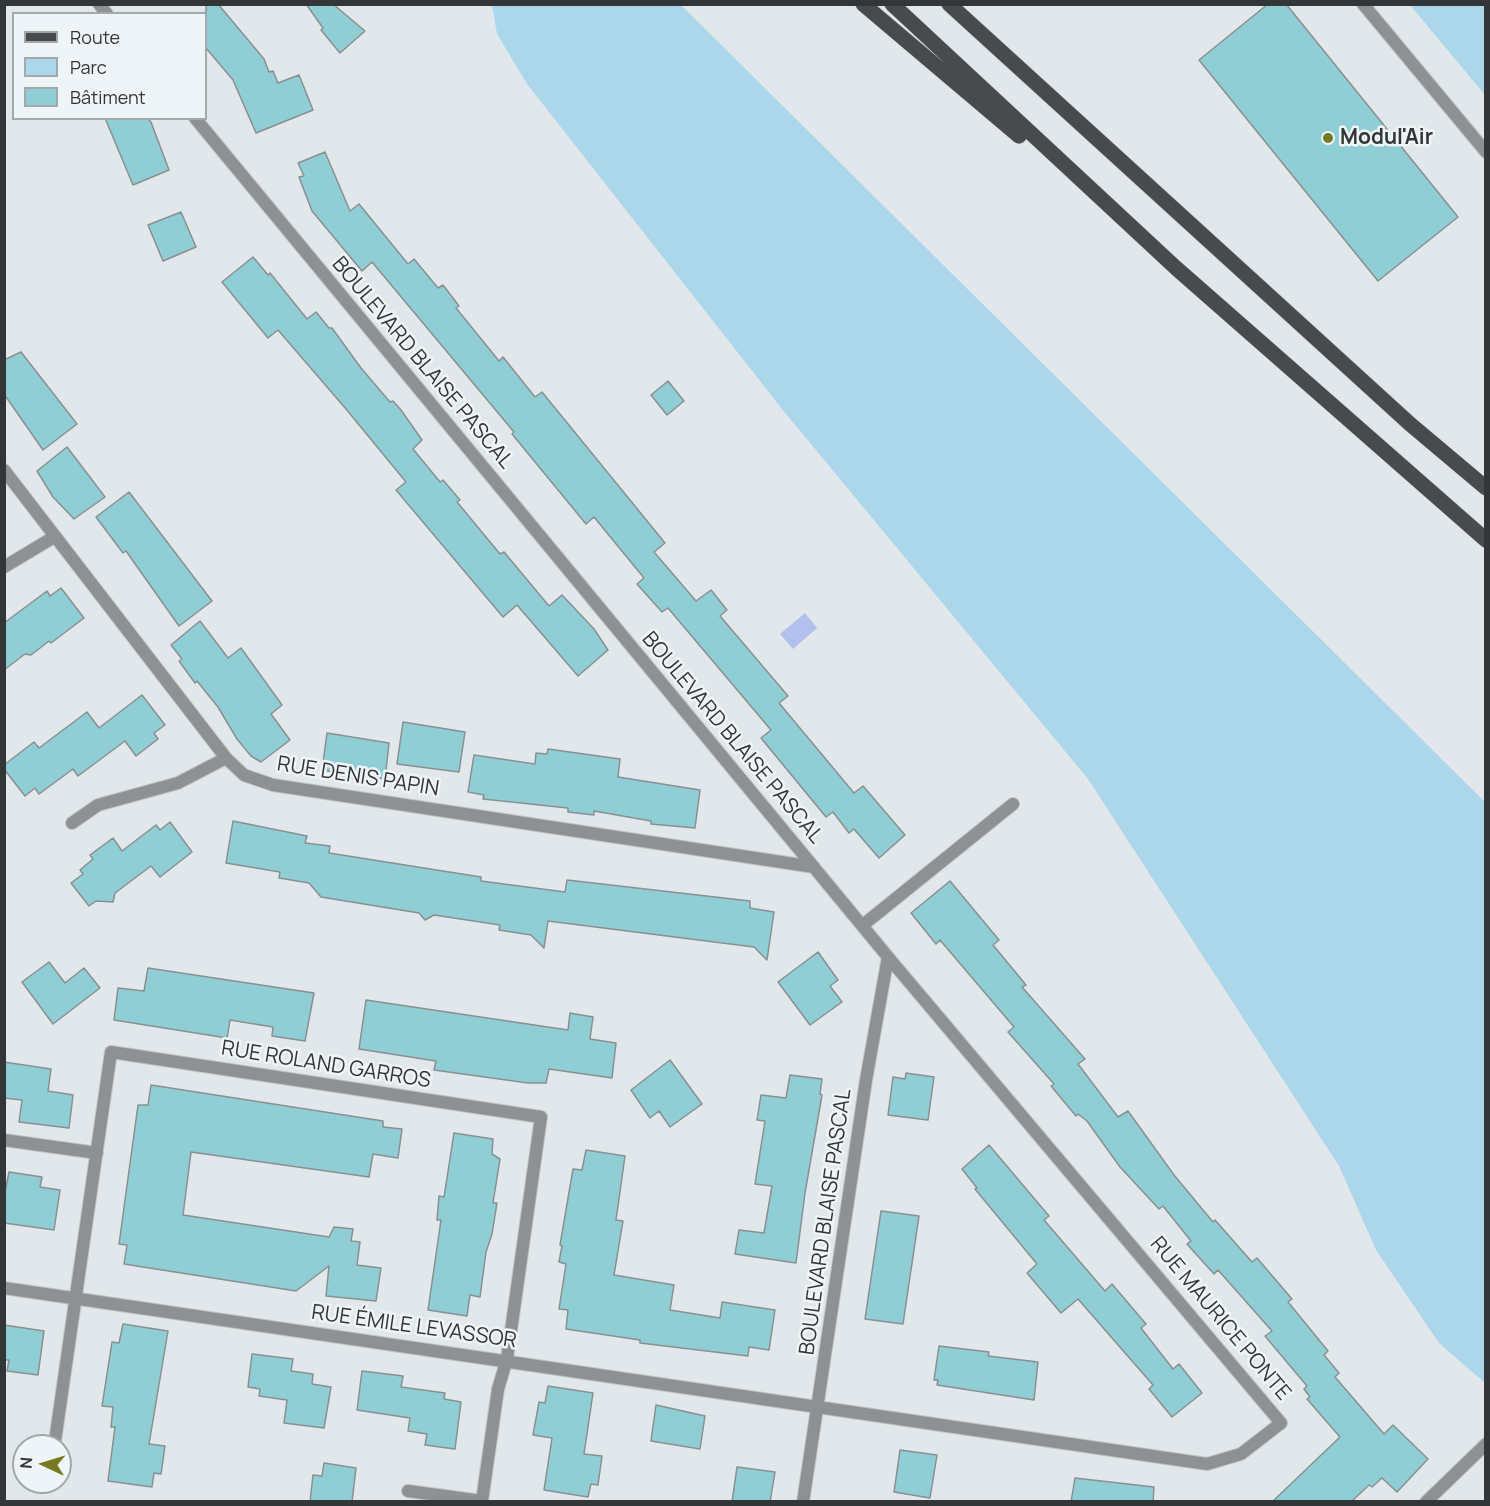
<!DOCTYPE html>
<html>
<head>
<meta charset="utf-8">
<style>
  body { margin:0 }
  #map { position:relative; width:1490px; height:1506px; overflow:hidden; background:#e1e7ea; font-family:Manrope,sans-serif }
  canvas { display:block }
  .frame { position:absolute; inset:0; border:6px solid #333637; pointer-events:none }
  .legend { position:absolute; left:12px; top:12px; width:195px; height:108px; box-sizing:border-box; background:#eef4f7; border:2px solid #a3a8aa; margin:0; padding:8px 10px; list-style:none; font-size:18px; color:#333637 }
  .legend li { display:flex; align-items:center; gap:12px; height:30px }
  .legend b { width:30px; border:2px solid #a3a8aa }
  .north { position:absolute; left:12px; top:1434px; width:60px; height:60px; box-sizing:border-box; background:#eef4f7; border:2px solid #a3a8aa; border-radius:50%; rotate:274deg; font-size:16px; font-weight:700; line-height:24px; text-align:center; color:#333637 }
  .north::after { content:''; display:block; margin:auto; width:21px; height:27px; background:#767922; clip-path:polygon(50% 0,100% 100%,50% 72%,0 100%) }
</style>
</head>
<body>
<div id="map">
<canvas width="1490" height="1506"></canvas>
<div class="frame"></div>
<ul class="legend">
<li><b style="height:8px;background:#484b4e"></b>Route</li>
<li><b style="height:16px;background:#acd7ea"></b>Parc</li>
<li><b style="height:16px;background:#8fced4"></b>Bâtiment</li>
</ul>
<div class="north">N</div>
</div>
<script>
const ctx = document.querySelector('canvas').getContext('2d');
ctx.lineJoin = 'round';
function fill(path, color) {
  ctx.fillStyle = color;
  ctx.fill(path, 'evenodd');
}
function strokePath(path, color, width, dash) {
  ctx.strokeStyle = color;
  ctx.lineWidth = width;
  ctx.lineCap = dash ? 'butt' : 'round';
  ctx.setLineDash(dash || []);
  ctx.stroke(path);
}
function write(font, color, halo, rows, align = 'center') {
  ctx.font = font + ' Manrope,sans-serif';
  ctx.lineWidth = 5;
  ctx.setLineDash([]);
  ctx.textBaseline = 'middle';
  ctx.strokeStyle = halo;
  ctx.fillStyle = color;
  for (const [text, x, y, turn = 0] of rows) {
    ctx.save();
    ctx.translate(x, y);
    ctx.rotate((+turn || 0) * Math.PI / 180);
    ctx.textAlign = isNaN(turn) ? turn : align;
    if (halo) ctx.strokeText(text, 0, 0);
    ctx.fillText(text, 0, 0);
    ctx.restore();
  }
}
fill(new Path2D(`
  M492,5h189l804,797v581l-46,-40 -63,-93 -37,-84 -251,-387 -306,-370 -255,-325 -30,-50z
  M1410,5h75v90z`), '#acd7ea');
fill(new Path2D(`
  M805,613l12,15 -24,21 -13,-15z`), '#b3bfec');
const building = new Path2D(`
  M206,4h12l46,55 5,13 4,-1 5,12 21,-8 14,35 -57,23 -23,-53 -27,-32z
  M306,4h27l32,27 -25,22 -19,-23 2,-2z
  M1268,4h18l172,213 -80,64 -179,-221z
  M105,118h42l4,4 18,48 -36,15z
  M325,152l25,59 9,-7 49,60 6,-5 24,29 5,-3 16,21 -3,2 43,53 4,-4 32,40 7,-5 123,151 -11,9 42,49 15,-11 16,20 -7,6 68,80 -9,7 75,90 9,-7 42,49 -26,23 -25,-29 -5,4 -16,-21 -7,5 -65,-79 10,-8 -103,-122 -6,4 -25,-28 7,-6 -50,-61 -8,7 -74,-90 2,-2 -142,-170 -10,9 -50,-60 -13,-34 5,-1 -6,-13z
  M181,212l15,35 -33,14 -15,-36z
  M253,257l15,18 2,-2 37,46 9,-7 13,16h3l29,40 29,34 3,-1 8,9 21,30 -9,9 27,33 3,-2 17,20 -3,2 43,52 4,-2 45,54 13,-11 32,34 14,21 -30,26 -61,-71 -14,12 -107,-127 10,-8 -60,-73 -68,-79 -10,8 -46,-56z
  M21,352l56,72 -34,26 -39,-56v-34z
  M668,381l16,20 -17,14 -16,-20z
  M67,447l38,50 -31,22 -21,-22 -16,-26z
  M129,492l83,109 -33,25 -53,-75 -3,2 -27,-36z
  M61,588l23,30 -33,25 -2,-2 -18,14 -6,-1 -21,16v-47l43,-32 3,5z
  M200,621l28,37 13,-10 41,57 -11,9 19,26 -29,22 -10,-6 -14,-17 -19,-32 -21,-26 -2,2 -16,-22 3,-2 -11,-14z
  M142,695l23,30 -11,8 4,6 -22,17 -11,-15 -47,35 -5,-7 -34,25 -4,-6 -10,8 -21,-27v-4l30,-23 5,6 48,-36 12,16z
  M403,722l62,10 -6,40 -62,-8z
  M327,733l62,10 -4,36 -19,-3v5l-24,-4 -2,-4 -18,-3z
  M548,749l72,10 -2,18 82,13 -5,38 -44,-4v-3l-57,-10v4l-26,-3v-4l-85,-9 1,-4 -16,-3 6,-37 61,9 1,-11 11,1z
  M233,821l74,15 -2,7 25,3 -1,7 152,24v4l84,11 2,-12 183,21v7l24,4 -7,48 -13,-13 -206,-26 -4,27 -13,-13 -32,-5 1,-5 -66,-10 -9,5 -6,-7 -98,-16 -12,-14 -30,-5 1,-6 -54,-9z
  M170,822l22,30 -32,25 -9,-11 -36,27 -2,9 -17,-1 -7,5 -18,-23 12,-9 -3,-4 13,-11 -3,-4 23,-17 9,13 34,-26 4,5z
  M950,881l49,59 -6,5 33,40 -4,2 63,72 -7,5 40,53 10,-6 46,64 39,47 2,-2 37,42 5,-4 35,41 -4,3 40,49 -4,4 15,18 -4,4 49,57 9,-9 35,34 -31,33 -15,-14 -10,9 -3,-2 -18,17h-79l68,-65 -33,-38 3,-2 -6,-8 3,-3 -42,-50 7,-5 -54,-61 -4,4 -27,-30 4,-3 -28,-35 -4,3 -39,-42 -33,-46 -9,-7 -2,2 -25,-30 3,-2 -46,-52 6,-5 -74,-87 -4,4 -25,-31z
  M818,952l20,28 -8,6 12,16 -32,23 -32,-43z
  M49,962l16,21 19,-15 16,20 -47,36 -31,-42z
  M148,968l166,25 -9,48 -33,-5 1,-9 -43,-7 -3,18 -113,-18 4,-32 26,3z
  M366,1000l202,30 2,-17 23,4 -3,22 26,4 -4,35 -63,-9 -3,14h-18l-94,-13 2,-9 -77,-12z
  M670,1060l32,44 -32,23 -11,-16 -9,7 -19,-28z
  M4,1062l47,7 -3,22 25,4 -4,33 -50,-6 3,-22 -18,-2z
  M906,1073l28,4 -6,43 -40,-5 5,-38 12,2z
  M790,1075l32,4 -2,15 2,1 -17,98 -9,70 -61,-9 4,-24 25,3 8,-47 -17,-2 10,-63 -8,-1 4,-25 25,3z
  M151,1085l232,36v6l19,2 -4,29 -25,-4 -4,23 -178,-25 -8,63 146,22 5,-10 19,2 -2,12 9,1 -3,23 24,3 -5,33 -50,-5 3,-30 -33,25 -172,-27 3,-19 -8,-1 19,-139h10z
  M454,1133l39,6 -1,15 8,5 -7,44h4l-5,31 -6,18 -6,45 -10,-2 -3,21 -39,-6 13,-90h-4l2,-24 5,1z
  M989,1145l60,71 -5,4 61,71 7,-7 34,40 -5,4 32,41 6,-5 23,29 -30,24 -23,-28 4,-4 -75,-86 -17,14 -34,-40 10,-9 -62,-75 2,-1 -15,-19z
  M586,1150l39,6 -9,64 7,1 -9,54 60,10 -4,25 50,8 2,-16 53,8 -6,40 -20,-3 -1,9 -108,-13v-3l-74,-11 2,-19 -9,-1 7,-45 -7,-2 3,-16 -2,-1 13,-76 9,1z
  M9,1172l33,5 -2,10 20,3 -6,40 -50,-7v-26z
  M881,1211l38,5 -16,108 -38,-5z
  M123,1324l45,7 -19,113 16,2 -4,28 -7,-1 -2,14 -44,-6 7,-54h-4l2,-20 -11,-1 10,-64 7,1z
  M4,1325l40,6 -6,44 -31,-4 2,-11h-5z
  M939,1346l50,6 -1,4 50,6 -4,38 -97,-15 1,-5h-4z
  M252,1354l41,5 -2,12 22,3 -1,10 19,3 -7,41 -40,-5 3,-23 -28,-4 1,-7 -12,-2z
  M362,1371l41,5 -2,11 44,6 -1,6 17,3 -6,47 -30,-4 2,-11 -19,-3 2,-13 -53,-8z
  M548,1386l45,7 -9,61 18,2 -4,29 -7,-1 -3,13 -44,-7 8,-52 -19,-3 6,-33 6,1z
  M656,1405l49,11 -5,33 -49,-8z
  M900,1450l37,5 -7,43 -36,-6z
  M324,1463l32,5 -4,34h-42l3,-27 9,1z
  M737,1467l38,5 -5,30h-38z
  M1075,1478l79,9 -1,15h-82z`);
fill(building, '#8fced4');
strokePath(building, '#8a9091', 1.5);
const minor = new Path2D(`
  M99,4l8,10
  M1363,4l123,148
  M195,118l693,839 -22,123 -63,422
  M4,470l222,288 18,17 29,10 541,82
  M4,567l50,-30
  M72,823l26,-18 80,-22 48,-25
  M863,925l150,-121
  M4,1140l93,13
  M4,1288l1203,176 34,-10 40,-31 -393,-466
  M55,1441l56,-389 430,65 -34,242 -9,30 -16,112 -74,-10
  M1426,1502l60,-58`);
const primary = new Path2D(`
  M863,4l156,132
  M892,4l284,264 310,272
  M949,4l461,420 76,64`);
strokePath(minor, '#bec4c6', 14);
strokePath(primary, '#bec4c6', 16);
strokePath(minor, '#8e9092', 12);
strokePath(primary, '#484b4e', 15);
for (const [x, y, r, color] of [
  [1328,138,6,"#767922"]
]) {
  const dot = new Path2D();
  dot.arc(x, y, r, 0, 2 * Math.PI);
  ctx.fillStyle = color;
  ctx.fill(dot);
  strokePath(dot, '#eef4f7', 2);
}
write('bold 21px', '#333637', '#eef4f7', [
  ["Modul'Air",1340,138]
], 'left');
write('21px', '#333637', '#eef4f7', [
  ["BOULEVARD BLAISE PASCAL",422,363,50],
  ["BOULEVARD BLAISE PASCAL",732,738,50],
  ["RUE DENIS PAPIN",358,777,9],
  ["RUE ROLAND GARROS",326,1065,9],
  ["BOULEVARD BLAISE PASCAL",826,1222,-82],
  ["RUE MAURICE PONTE",1220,1319,50],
  ["RUE ÉMILE LEVASSOR",414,1327,8]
]);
</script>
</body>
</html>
